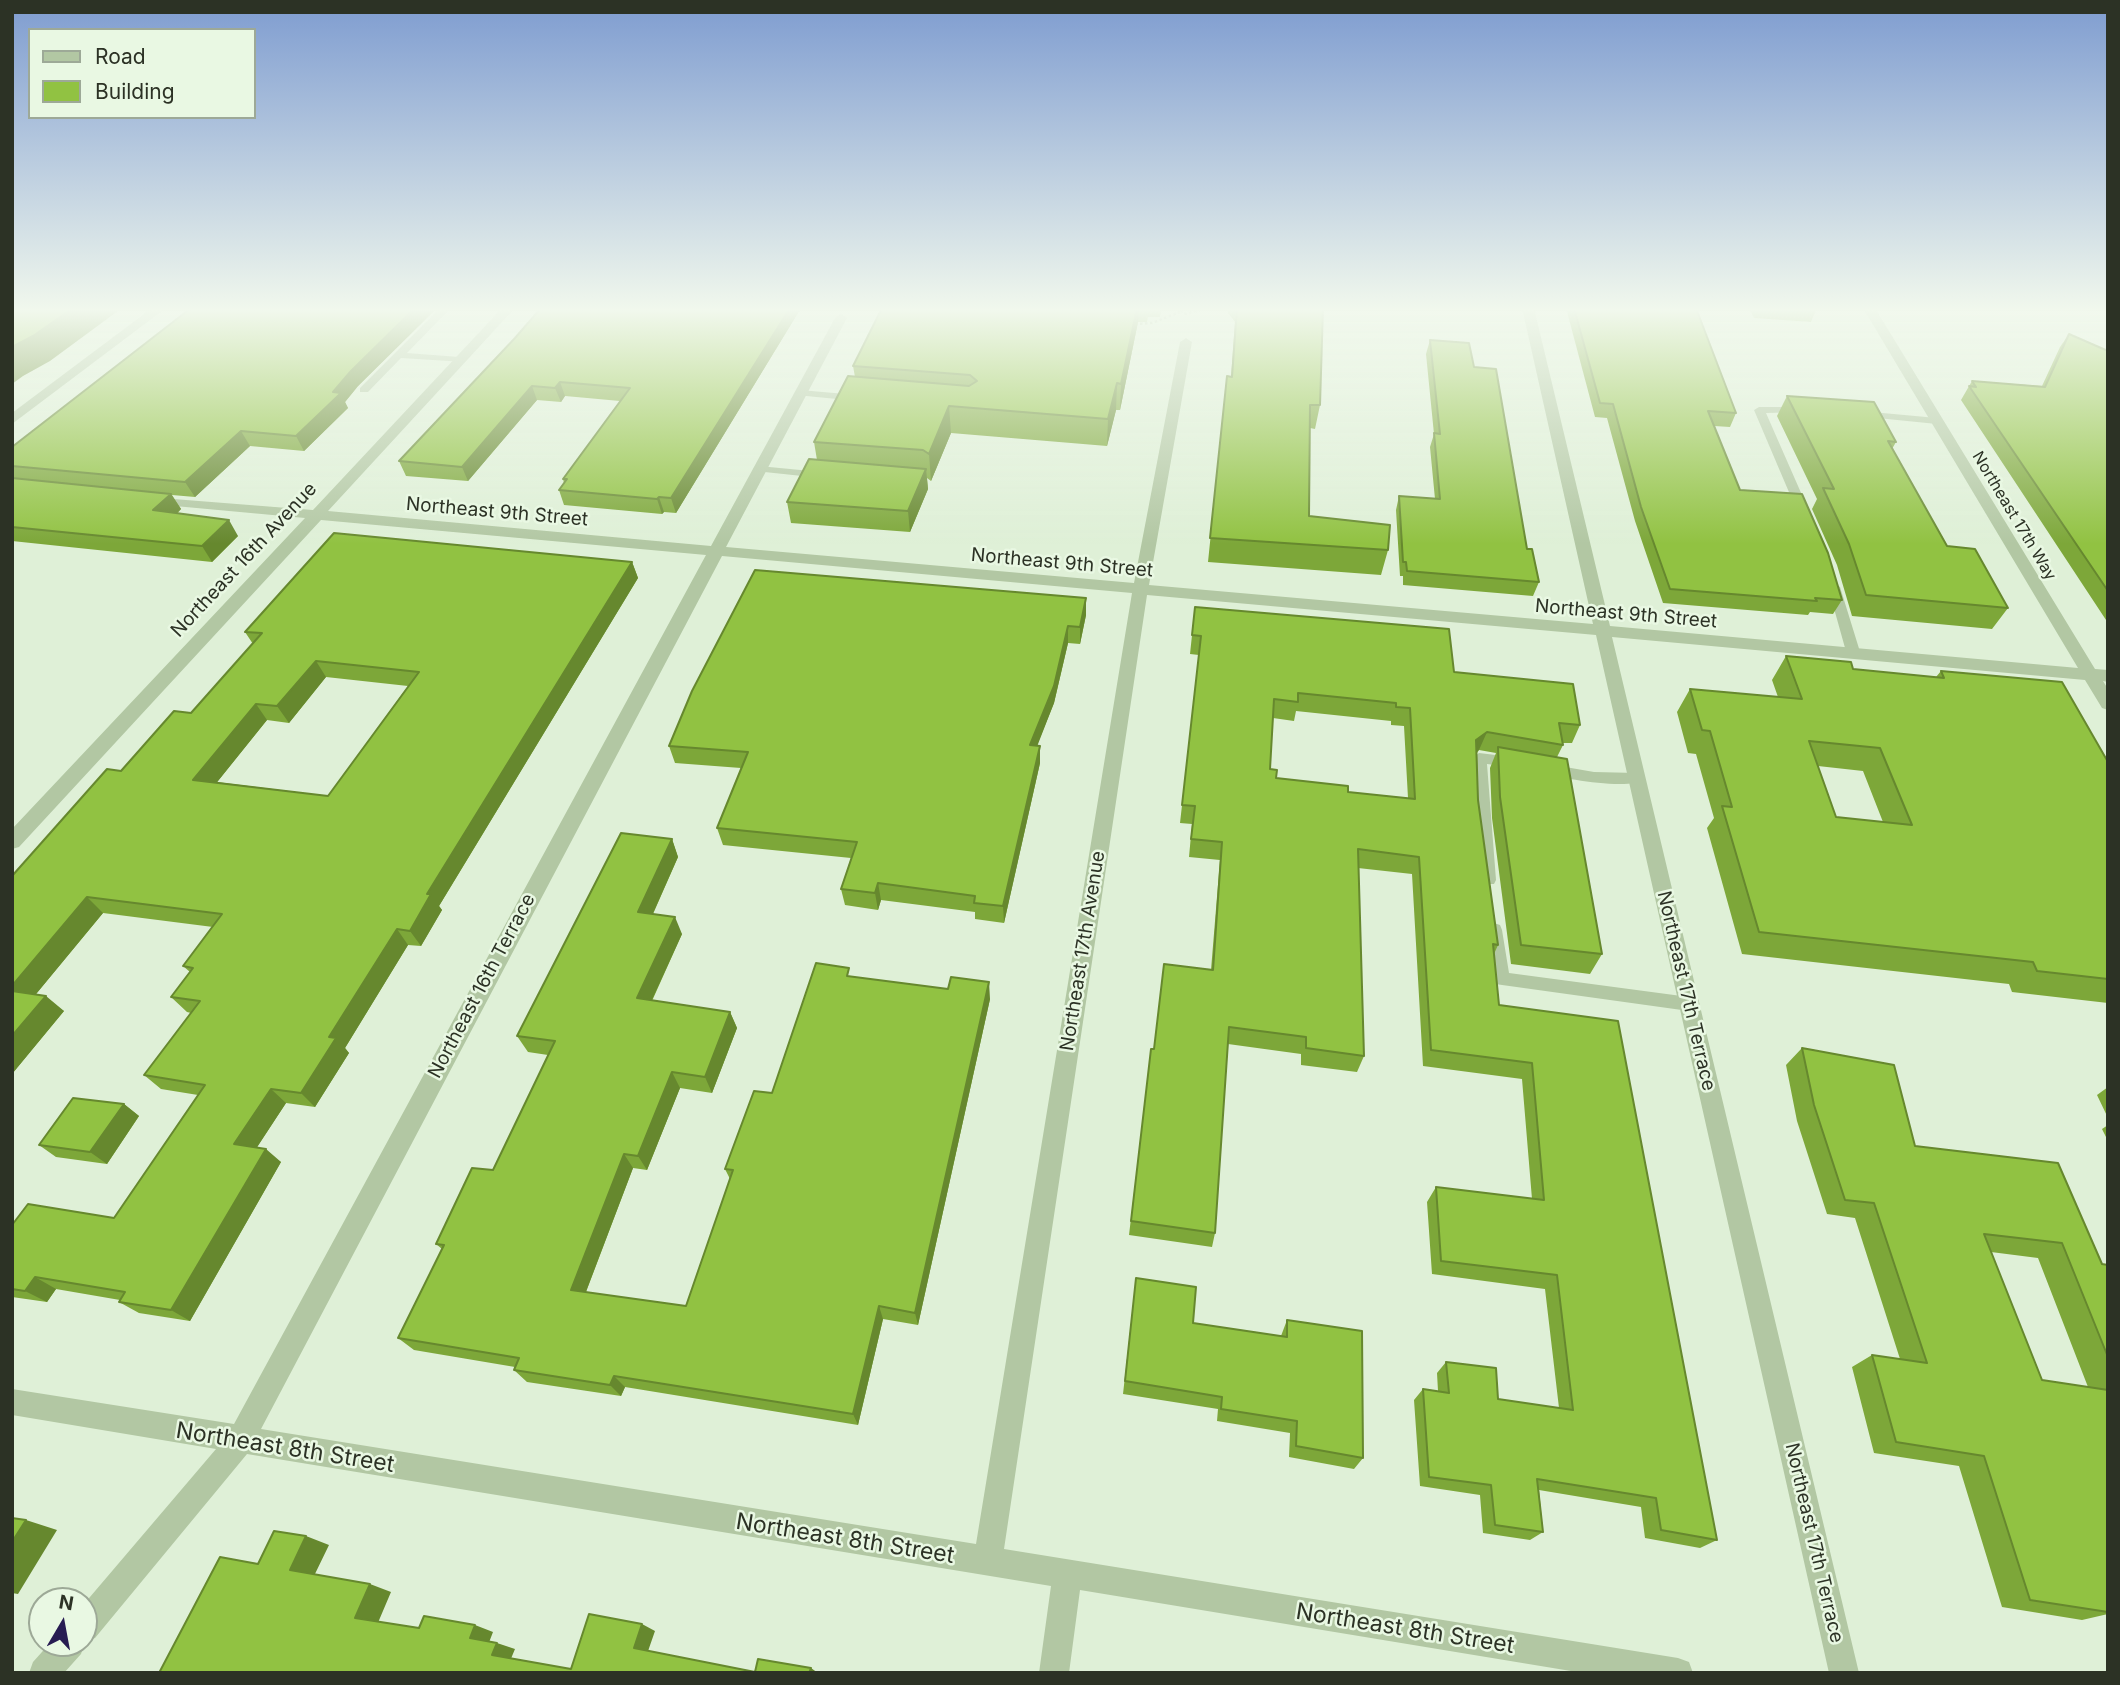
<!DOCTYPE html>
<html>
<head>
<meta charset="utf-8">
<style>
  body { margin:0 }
  #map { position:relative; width:2120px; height:1685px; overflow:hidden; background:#dff0d7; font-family:Inter,sans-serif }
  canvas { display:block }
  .frame { position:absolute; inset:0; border:14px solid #2c3225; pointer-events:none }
  .legend { position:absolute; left:28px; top:28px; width:228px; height:91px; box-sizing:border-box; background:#e9f8e3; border:2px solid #9da997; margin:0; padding:9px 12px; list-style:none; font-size:21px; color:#2c3225 }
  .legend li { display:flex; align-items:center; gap:14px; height:35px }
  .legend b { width:35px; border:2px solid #9da997 }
  .north { position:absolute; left:28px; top:1587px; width:70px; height:70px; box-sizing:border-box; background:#e9f8e3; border:2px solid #9da997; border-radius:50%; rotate:10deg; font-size:19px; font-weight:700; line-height:28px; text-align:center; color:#2c3225 }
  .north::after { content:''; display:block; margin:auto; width:24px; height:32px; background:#271c52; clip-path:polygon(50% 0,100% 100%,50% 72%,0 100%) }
</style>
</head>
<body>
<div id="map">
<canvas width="2120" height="1685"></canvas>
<div class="frame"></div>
<ul class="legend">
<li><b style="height:9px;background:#b2c7a3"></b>Road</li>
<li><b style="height:19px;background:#91c242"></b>Building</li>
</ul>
<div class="north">N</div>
</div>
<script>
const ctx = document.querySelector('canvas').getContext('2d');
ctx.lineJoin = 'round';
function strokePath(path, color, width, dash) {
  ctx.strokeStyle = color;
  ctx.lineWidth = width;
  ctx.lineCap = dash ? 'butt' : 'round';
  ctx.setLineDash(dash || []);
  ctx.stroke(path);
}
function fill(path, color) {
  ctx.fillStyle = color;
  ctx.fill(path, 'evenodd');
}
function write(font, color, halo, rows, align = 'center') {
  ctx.font = font + ' Inter,sans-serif';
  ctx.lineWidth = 5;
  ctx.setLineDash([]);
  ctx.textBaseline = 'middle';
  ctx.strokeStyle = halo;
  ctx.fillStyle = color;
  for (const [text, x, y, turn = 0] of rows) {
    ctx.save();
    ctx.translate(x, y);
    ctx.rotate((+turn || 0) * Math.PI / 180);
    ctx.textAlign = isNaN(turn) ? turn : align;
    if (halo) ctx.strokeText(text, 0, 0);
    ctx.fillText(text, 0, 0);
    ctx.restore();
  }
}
strokePath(new Path2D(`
  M1176,308l10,6 19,-6
  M1135,324l17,-1 28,-11`), '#97ab88', 2.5, [2.5, 2.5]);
fill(new Path2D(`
  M440,308l10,1 -43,44 53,4 4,1v4l-63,-4 -33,34h-8v-4z
  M800,390l57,5 5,3 -5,3 -61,-6 -1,-2z
  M1801,407l4,1v4l-39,1 43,98 -6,4 -6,-4 -43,-101 5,-3z
  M1861,411l76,7 6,3 -6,3 -80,-8 -1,-2z
  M759,466l62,6 6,3 -6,3 -66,-7 -2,-2z
  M1834,583l6,4 21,68 -2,3h-10l-2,-3 -19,-68z
  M1479,753l33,4 7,5 -7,5 -25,-3 9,116 -2,4h-12l-2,-4 -8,-122z
  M1548,764l46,8 43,1 8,5c-11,14 -85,0 -102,-5l-2,-4z
  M1494,923l6,2 2,5 7,43 180,24 6,2 3,5 -3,5 -6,2 -194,-27 -9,-54 2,-5z`), '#b2c7a3');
fill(new Path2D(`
  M152,308h14l-154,116v-11z
  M502,308h13l-187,203 383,35 124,-228 6,-4 6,4 -121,229 408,36 46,-241 6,-4 6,4 -43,243 444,39 -71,-316h12l76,318 468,42 -215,-360h12l220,361 13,1v12l-5,-1 5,8v21l-6,-2 -17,-28 -473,-43 247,1036h-30l-233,-1038 -449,-40 -143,954 674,109 11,4 4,11h-110l-503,-83 -11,83h-30l12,-87 -804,-132 -152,184 -10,4 -4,12 -17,19h-35l4,-11 17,-19h34v-39l132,-155 -204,-34v-26l222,35 472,-869 -385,-35 -302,327 -7,2v-20l293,-311 -152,-14 -7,-4 2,-3 165,13zM722,556l410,37 -156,951 -715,-115z`), '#b2c7a3');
fill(new Path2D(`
  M191,308h243l1,2 -77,76 -13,16 3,6 -44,43 -54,-5 -55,51 -23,-2 9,14 -4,5 61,22 -26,26 -200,-21v-94z
  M801,308l-125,205 -12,-1 -2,2 -98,-9 -5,-15 5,-7 -1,-4 57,-78 -55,-5 -4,6 -24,-2 -69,81 -62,-5 -7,-15 116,-123z
  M882,308h279l-1,9h-12l-1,5h-9l-18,88h-4l-9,36 -156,-13 -20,48 -4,-3 1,11 -18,43 -119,-9 -4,-21 30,-42 -3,-18 41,-65 -2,-11z
  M1228,308h95l-3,97 -5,24 -5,-1 -1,88 79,34 -7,25 -173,-13 19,-186 4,1 4,-55 -7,-9z
  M1566,308h130l40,105 -6,14 -16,-1 26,64 102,110 -9,14 -23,-2 -2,3 -145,-12 -28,-82 -28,-103 -12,-1z
  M1749,308h68l-6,14 -57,-4z
  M2069,334l39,17v272l-147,-223 11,-19 70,5 18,-39z
  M1430,340l44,27 53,182 12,33 -6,14 -130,-11v-9h-3l-4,-66 3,-14 36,3 -5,-52 4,-13 -8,-80z
  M1787,396l109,46 -4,7 55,97 61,62 -16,21 -140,-13 -15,-51 -25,-56 5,-10 -40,-83z
  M632,562l6,16 -199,328 3,4 -21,36 -13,-1 -63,103 4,5 -34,54 -29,-4 -29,44 24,15 -91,159 -51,-8 -20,-11 1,-2 -64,-11 -9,13 -35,-5v-72l102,-7 84,-123 -37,-6 -17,-14 47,-62 -4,-1 -16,-15 19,-25 -7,-6 30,-39 -110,-14 -67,81 28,17 -52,63v-198l109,-105 70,-58 62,-69 -8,-12zM326,677l82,9 -80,110 -111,-14 50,-62 22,3z
  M1086,598v17l-6,29 -12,-1 -14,60 -17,42 3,18 -36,160 -29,-4v-7l-94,-12 -3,10 -33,-5 -4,-16 10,-31 -128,-13 -6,-17 24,-60 -66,-5 -6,-17z
  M1195,607l259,65 126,53 -8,18h-10l1,2 -6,12 45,197 -12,20 -79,-10 -19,-146 -2,-50 6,-15 -17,-3 -2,3 1,47 20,145 -4,9 5,51 119,16 99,519 -17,8 -55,-10 -4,-31 -102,-17 4,42 -13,8 -47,-7 -3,-38 -60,-9 -6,-86 9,-11 15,2 -1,-18 9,-11 52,37 61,9 -14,-119 -113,-15 -5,-72 9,-15 96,12 -10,-120 -99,-13 -11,-192 -54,-6 6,188 -7,16 -56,-7v-11l-73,-10 -13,189 -3,14 -83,-12 22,-186h3l57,-79 9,-110 -31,-3 3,-33 -12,-1 19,-168 -9,-1zM1296,711l95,10v4l13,1 4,72 -60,-6 -72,-14 -6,-9 3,-51 21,3z
  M1786,656l67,13 83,8 5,-6 167,91v241l-96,-11 -3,-8 -267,-30 -35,-126 7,-10 -18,-64 -8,-1 -11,-41 13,-23 88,8 -6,-17zM1818,766l45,5 20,51 -47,-5z
  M672,839l6,18 -25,57 29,20 -30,67 78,11 7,16 -25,65 -32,-5 -33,82 -14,-2 -47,124 100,14 44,-127 -5,-10 47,-76 79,-116 139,22 -72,326 -35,-6 -25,106 -233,-38 -4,9 -94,-14 -13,-12 1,-3 -101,-17 -16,-12 44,-89 -6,-5 57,-74 55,-115 -20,-3 -11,-16z
  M1802,1048l113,98 187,118 6,1v349l-26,6 -80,-13 -43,-141 -85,-13 -22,-86 20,-12 28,4 -45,-141 -28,-4 -30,-93 -11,-56zM1991,1252l47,6 50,129 -46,-7z
  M2108,1087v31l-11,-23z
  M124,1104l15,12 -32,48 -51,-7 -17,-12z
  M2108,1125v16l-6,-12z
  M1136,1278l57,45 88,13 6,-16 76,138 -9,11 -65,-12 1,-24 -73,-12 1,-12 -95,-15z`), '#7da739');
fill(new Path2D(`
  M73,308h49l-72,53 -27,15 -11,8v-37z
  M415,308h19l1,2 -77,76 -13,16 3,6 -44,43 -8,-15 55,-65z
  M790,308h11l-125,205 -5,-15z
  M1137,308h2l-1,14 -18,88 1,-26z
  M560,382l5,14 -4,6 -6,-14z
  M1117,383l-1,27 -9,36 1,-27z
  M532,386l5,14 -69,81 -6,-14z
  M949,406l2,27 -20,48 -2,-27z
  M241,431l9,15 -55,51 -10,-15z
  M926,469l2,20 -18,43 -2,-21z
  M171,494l10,15 -18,17 -10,-16z
  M659,497l5,15 -2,2 -5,-15z
  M229,520l9,16 -26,26 -10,-16z
  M632,562l6,16 -199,328 3,4 -21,36 -11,-15 17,-37z
  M1086,598v17l-6,29v-17z
  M1068,626v17l-14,60 -23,59 -1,-17z
  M316,661l10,16 -37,46 -12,-17z
  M256,704l11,16 -61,76 -13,-16z
  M1487,732l-8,18 -10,8 7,-18z
  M1040,746v17l-36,160 -1,-17z
  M672,839l6,18 -32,72 -8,-17z
  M878,883l3,17 -3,10 -3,-17z
  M87,897l16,16 -76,92 -15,-11v-8z
  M675,917l7,17 -37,81 -8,-17z
  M397,929l11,16 -63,103 4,5 -34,54 -14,-14 28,-56z
  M989,982l1,17 -72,326 -3,-12z
  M46,996l18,15 -52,63v-38z
  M730,1012l7,16 -25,65 -7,-16z
  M672,1072l8,16 -33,82 -9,-14z
  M271,1089l15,14 -36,55 -16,-14z
  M124,1104l15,12 -32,48 -17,-12z
  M266,1149l15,13 -91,159 -19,-11z
  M624,1154l9,14 -51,134 -11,-12z
  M35,1277l21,12 -9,13 -22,-11z
  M879,1306l4,13 -25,106 -5,-11z
  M614,1376l11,11 -4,9 -11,-11z
  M26,1520l31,10 -39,64 -6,-1v-51z
  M306,1536l23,9 -16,33 -23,-8z
  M370,1584l21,8 -14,33 -22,-7z
  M642,1624l13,7 -8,23 -13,-6z
  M475,1625l18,7 -5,13 -18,-7z
  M497,1643l18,6 -5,12 -18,-6z
  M811,1668l7,5h-9z`), '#66882e');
const building = new Path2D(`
  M12,308h61l-40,28 -21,11z
  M191,308h224l-64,63 -18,21 8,1 -45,43 -55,-5 -56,51 -173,-16v-19z
  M541,308h249l-119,190 -12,-1 -2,2 -98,-9 8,-11h-4l67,-91 -70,-6 -5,6 -23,-2 -70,81 -63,-6 116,-123z
  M882,308h255l-16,76 -4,-1 -9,36 -159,-13 -20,48 -6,-4 -109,-8 34,-66 121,10 8,-5 -7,-6 -117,-9z
  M1237,308h86l-3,97h-10l-1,111 81,9 -2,25 -178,-12 17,-162 5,1z
  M1574,308h122l40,105 -28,-2 32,79 62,4 26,59 14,47 -27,-2 2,3 -147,-12 -29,-82 -28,-103 -13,-1z
  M2069,334l39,17v240l-139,-205 7,1 -4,-6 73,6z
  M1430,340l39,3 5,24 22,2 31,180h5l7,33 -132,-11 -1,-9h-3l-4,-66 41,3 -6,-66 6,1z
  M1787,396l87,6 22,40 -8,-1 59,105 28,3 33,59 -142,-13 -17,-51 -26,-56 11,1z
  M809,459l117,10 -18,42 -121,-9z
  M12,478l159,16 -18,16 76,10 -27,26 -190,-19z
  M334,533l298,29 -205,332h4l-21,37 -13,-2 -68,108 7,1 -35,55 -30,-4 -37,55 32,5 -95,161 -52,-8 6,-10 -90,-15 -10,14 -13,-2v-64l16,-21 86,14 91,-133 -61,-10 56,-74 -29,-4 22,-29 -10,-2 39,-52 -135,-17 -75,89v-110l95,-107 14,2 53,-60 17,2 71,-80 -17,-1zM316,661l103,11 -91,124 -135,-16 63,-76 21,2z
  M755,570l331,28 -6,29 -12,-1 -14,60 -24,59 10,1 -37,160 -29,-3 1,-7 -97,-13 -3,10 -34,-4 16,-47 -140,-14 31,-76 -79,-6 23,-55z
  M1195,607l254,22 5,43 119,12 7,41 -21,-2 4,22 -76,-13 -11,8 2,60 20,145 -5,-1 6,61 119,16 99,519 -56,-10 -5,-32 -119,-19 6,53 -48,-7 -4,-40 -62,-8 -6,-88 26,4 -3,-31 50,6 2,31 75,11 -16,-135 -116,-14 -5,-74 108,13 -12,-137 -101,-13 -12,-193 -61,-8 6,207 -58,-8v-11l-77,-10 -14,206 -84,-12 20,-172h3l10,-85 49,6 9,-128 -31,-3 4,-33 -13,-1 19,-169 -9,-1zM1298,693l98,10v4l14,1 5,91 -67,-7v-6l-72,-8 1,-8 -7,-1 4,-70 24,3z
  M1786,656l65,6 2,7 91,9 -3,-7 121,11 46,80v217l-71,-8 -4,-9 -274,-30 -37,-126 10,1 -22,-76 -8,-1 -12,-41 112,10zM1809,741l71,7 32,77 -76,-8z
  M1498,747l69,12 35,195 -81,-9 -21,-148z
  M621,833l51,6 -34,73 37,5 -38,81 93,14 -25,65 -33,-5 -34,84 -14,-2 -53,136 115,16 47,-136 -8,-1 29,-78 18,2 44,-130 33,5 -2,8 101,13 3,-12 38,5 -74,331 -36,-7 -26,108 -239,-38 -4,9 -96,-15 5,-12 -121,-20 46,-93 -8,-1 36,-76 21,2 62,-129 -38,-5z
  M12,991l34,5 -34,40z
  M1802,1048l92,17 21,81 143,17 44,101 6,1v92l-46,-114 -78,-9 58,146 66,10v222l-78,-12 -46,-144 -88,-14 -24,-87 55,8 -53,-160 -29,-3 -31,-95z
  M73,1098l51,6 -34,48 -51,-7z
  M1136,1278l60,9 -3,36 94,14v-17l75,11 1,127 -67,-12 1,-25 -76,-12 1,-12 -97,-16z
  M12,1518l14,2 -14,22z
  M274,1531l32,5 -16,34 80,14 -15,34 64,10 5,-12 51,9 -5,13 27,5 -5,12 79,14 18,-55 53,10 -8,24 121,24 3,-13 53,9 -2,5h-650l61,-116 38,7z`);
fill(building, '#91c242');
strokePath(building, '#66882e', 2);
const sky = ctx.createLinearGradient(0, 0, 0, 544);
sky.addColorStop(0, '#7e9cd0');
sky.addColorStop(0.57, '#f1f8ed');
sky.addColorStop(1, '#f1f8ed00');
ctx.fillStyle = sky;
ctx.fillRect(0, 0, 2120, 544);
write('16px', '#2c3225', '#e9f8e3', [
  ["Northeast 17th Way",2014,516,59]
]);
write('19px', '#2c3225', '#e9f8e3', [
  ["Northeast 9th Street",497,512,5],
  ["Northeast 16th Avenue",244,560,-47],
  ["Northeast 9th Street",1062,563,5],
  ["Northeast 9th Street",1626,614,5],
  ["Northeast 17th Avenue",1083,951,-81],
  ["Northeast 16th Terrace",482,986,-62],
  ["Northeast 17th Terrace",1686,991,77],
  ["Northeast 17th Terrace",1814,1543,77]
]);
write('23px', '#2c3225', '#e9f8e3', [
  ["Northeast 8th Street",285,1448,9],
  ["Northeast 8th Street",845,1539,9],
  ["Northeast 8th Street",1405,1629,9]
]);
</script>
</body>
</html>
